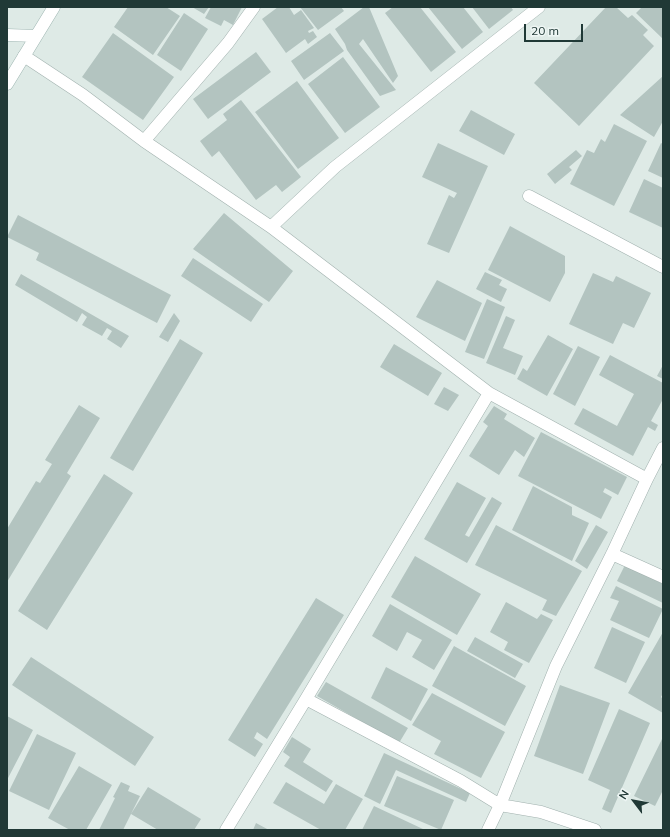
<!DOCTYPE html>
<html>
<head>
<meta charset="utf-8">
<style>
  body { margin:0 }
  #map { position:relative; width:670px; height:837px; overflow:hidden; background:#deeae6; font-family:Mulish,sans-serif }
  canvas { display:block }
  .frame { position:absolute; inset:0; border:8px solid #203936; pointer-events:none }
  .north { position:absolute; left:614px; top:781px; width:40px; height:40px; -webkit-text-stroke:3px #eef6f4; paint-order:stroke; rotate:302deg; font-size:11px; font-weight:700; line-height:16px; text-align:center; color:#203936 }
  .north::after { content:''; display:block; margin:auto; width:14px; height:18px; background:#203936; clip-path:polygon(50% 0,100% 100%,50% 72%,0 100%) }
  .scale { position:absolute; left:524px; top:24px; width:59px; height:18px; box-sizing:border-box; border:2px solid #203936; border-top:0; padding-left:5px; font-size:12px; line-height:14px; white-space:nowrap; color:#203936; -webkit-text-stroke:3px #eef6f4; paint-order:stroke }
</style>
</head>
<body>
<div id="map">
<canvas width="670" height="837"></canvas>
<div class="frame"></div>
<div class="north">N</div>
<div class="scale">20 m</div>
</div>
<script>
const ctx = document.querySelector('canvas').getContext('2d');
ctx.lineJoin = 'round';
function fill(path, color) {
  ctx.fillStyle = color;
  ctx.fill(path, 'evenodd');
}
function strokePath(path, color, width, dash) {
  ctx.strokeStyle = color;
  ctx.lineWidth = width;
  ctx.lineCap = dash ? 'butt' : 'round';
  ctx.setLineDash(dash || []);
  ctx.stroke(path);
}
fill(new Path2D(`
  M128,7h38l14,9 -27,39 -39,-28z
  M192,7h17l-5,7z
  M211,7h31l-9,18 -9,-5 -3,6 -16,-8z
  M278,7h11l5,8 7,-5 13,18 -6,3 1,2 4,-2 4,6 -9,7 -3,-5 -19,14 -24,-34z
  M300,7h41l3,4 -26,19z
  M364,7h5l29,69 -5,7 -30,-44 -4,5 37,46 -16,6 -33,-46 -2,-6 -10,-15z
  M393,7h27l36,45 -25,20 -46,-59z
  M428,7h35l20,25 -21,17z
  M472,7h39l2,3 -24,19z
  M606,7h10l12,11 4,-3 16,15 -5,5 11,11 -75,80 -45,-43z
  M642,7h21v32l-27,-26z
  M184,13l24,16 -27,42 -24,-16z
  M113,33l61,44 -31,43 -61,-43z
  M330,33l14,18 -40,29 -13,-19z
  M256,52l15,20 -63,47 -15,-20z
  M343,57l37,50 -35,26 -37,-49z
  M663,76v45l-9,16 -34,-22z
  M297,81l42,57 -41,31 -43,-57z
  M241,100l60,77 -19,15 -6,-7 -20,15 -37,-49 -7,6 -12,-16 27,-21 -4,-6z
  M471,110l44,24 -11,21 -45,-24z
  M614,124l33,17 -33,65 -44,-22 17,-34 7,3 7,-14 4,3z
  M438,143l50,23 -39,87 -22,-9 22,-49 5,3 3,-5 -35,-16z
  M661,143l2,1v34l-15,-7z
  M576,150l6,6 -13,11 3,3 -17,14 -8,-10z
  M644,179l19,9v40l-34,-16z
  M224,213l69,58 -24,31 -76,-53z
  M18,215l153,80 -14,28 -121,-63 3,-7 -32,-16z
  M510,226l55,30v17l-15,29 -62,-32z
  M193,258l70,46 -12,18 -70,-46z
  M485,272l17,8 -3,5 8,4 -6,13 -25,-13z
  M593,273l20,9 3,-6 35,17 -17,35 -11,-5 -10,21 -44,-20z
  M21,274l108,62 -8,12 -14,-9 5,-8 -5,-3 -5,8 -20,-11 5,-8 -5,-4 -5,9 -62,-37z
  M437,280l45,23 -17,38 -49,-24z
  M487,299l18,8 -21,52 -19,-7z
  M174,313l6,8 -12,21 -9,-5z
  M506,316l9,4 -12,28 20,8 -8,19 -29,-12z
  M548,335l25,14 -26,47 -30,-17 6,-11 4,3z
  M180,339l23,14 -70,118 -23,-13z
  M394,344l48,29 -14,23 -48,-29z
  M578,346l22,11 -25,49 -22,-12z
  M610,355l53,28v16l-12,22 7,4 -3,6 -7,-4 -15,29 -59,-32 9,-16 34,18 17,-32 -35,-19z
  M663,365v14l-6,-3z
  M444,387l15,8 -11,16 -14,-7z
  M79,405l21,13 -33,55 4,3 -64,106v-53l29,-48 4,2 12,-19 -7,-4z
  M494,406l13,8 -3,5 31,19 -11,19 -9,-7 -16,25 -30,-19 19,-30 -5,-4z
  M541,432l86,45 -9,18 -13,-7 -2,4 9,5 -11,22 -83,-43z
  M104,474l29,19 -86,137 -29,-19z
  M457,482l29,16 -21,37 4,2 23,-40 10,6 -35,60 -43,-24z
  M533,486l39,21v8l17,8 -17,38 -60,-31z
  M496,525l86,46 -26,45 -14,-6 5,-10 -72,-35z
  M596,525l12,7 -21,37 -12,-8z
  M415,556l66,38 -24,41 -66,-38z
  M625,565l38,19v19l-46,-22z
  M616,586l47,23 -14,29 -39,-18 9,-19 -9,-3z
  M316,598l28,17 -77,124 -10,-7 -3,6 9,6 -8,13 -27,-17z
  M506,602l31,17 4,-5 12,6 -24,43 -25,-13 4,-8 -18,-10z
  M390,604l62,36 -18,30 -22,-13 10,-17 -15,-8 -10,19 -25,-15z
  M612,627l33,15 -19,41 -32,-15z
  M663,632v61l-2,4 2,2v14l-35,-20z
  M475,637l48,27 -8,14 -48,-27z
  M454,646l72,40 -21,40 -73,-40z
  M31,657l123,80 -19,29 -123,-81z
  M386,667l42,22 -17,32 -40,-23z
  M326,682l82,46 -9,15 -82,-47z
  M560,685l50,18 -27,71 -49,-18z
  M432,693l73,39 -24,46 -47,-24 7,-13 -29,-16z
  M619,709l31,14 -39,90 -9,-4 8,-19 -22,-10z
  M7,716l26,14 -26,50z
  M37,734l39,19 -27,57 -40,-19z
  M292,737l19,12 -8,13 30,19 -7,11 -42,-26 6,-9 -7,-5z
  M663,737v53l-8,16 -21,-10z
  M384,753l86,40 -4,9 -70,-32 -16,34 -16,-8z
  M79,766l33,19 -26,45h-16l-22,-12z
  M397,776l57,24 -13,30 -57,-24z
  M121,782l9,4 -2,5 12,5 -17,34h-24l16,-32 -2,-1z
  M286,782l38,22 12,-20 27,15 -18,31h-24l-48,-27z
  M148,787l53,32 -7,11h-36l-27,-16z
  M374,806l51,24h-63z
  M256,823l13,7h-16z`), '#b3c4c0');
const street = new Path2D(`
  M24,56l59,39 61,46 127,86 218,166 158,86
  M144,141l84,-98 26,-36
  M529,196l134,71
  M271,227l64,-60 204,-160
  M612,554l51,23
  M306,699l155,82 39,24 41,7 54,18
  M226,830l80,-131 183,-306
  M488,830l12,-25 56,-139 56,-112 35,-75 16,-31`);
const secondary = new Path2D(`
  M7,35l29,1
  M7,84l47,-77`);
strokePath(street, '#a1b1ae', 13);
strokePath(secondary, '#9db5b1', 13);
strokePath(street, '#fff', 12);
strokePath(secondary, '#fff', 12);
</script>
</body>
</html>
